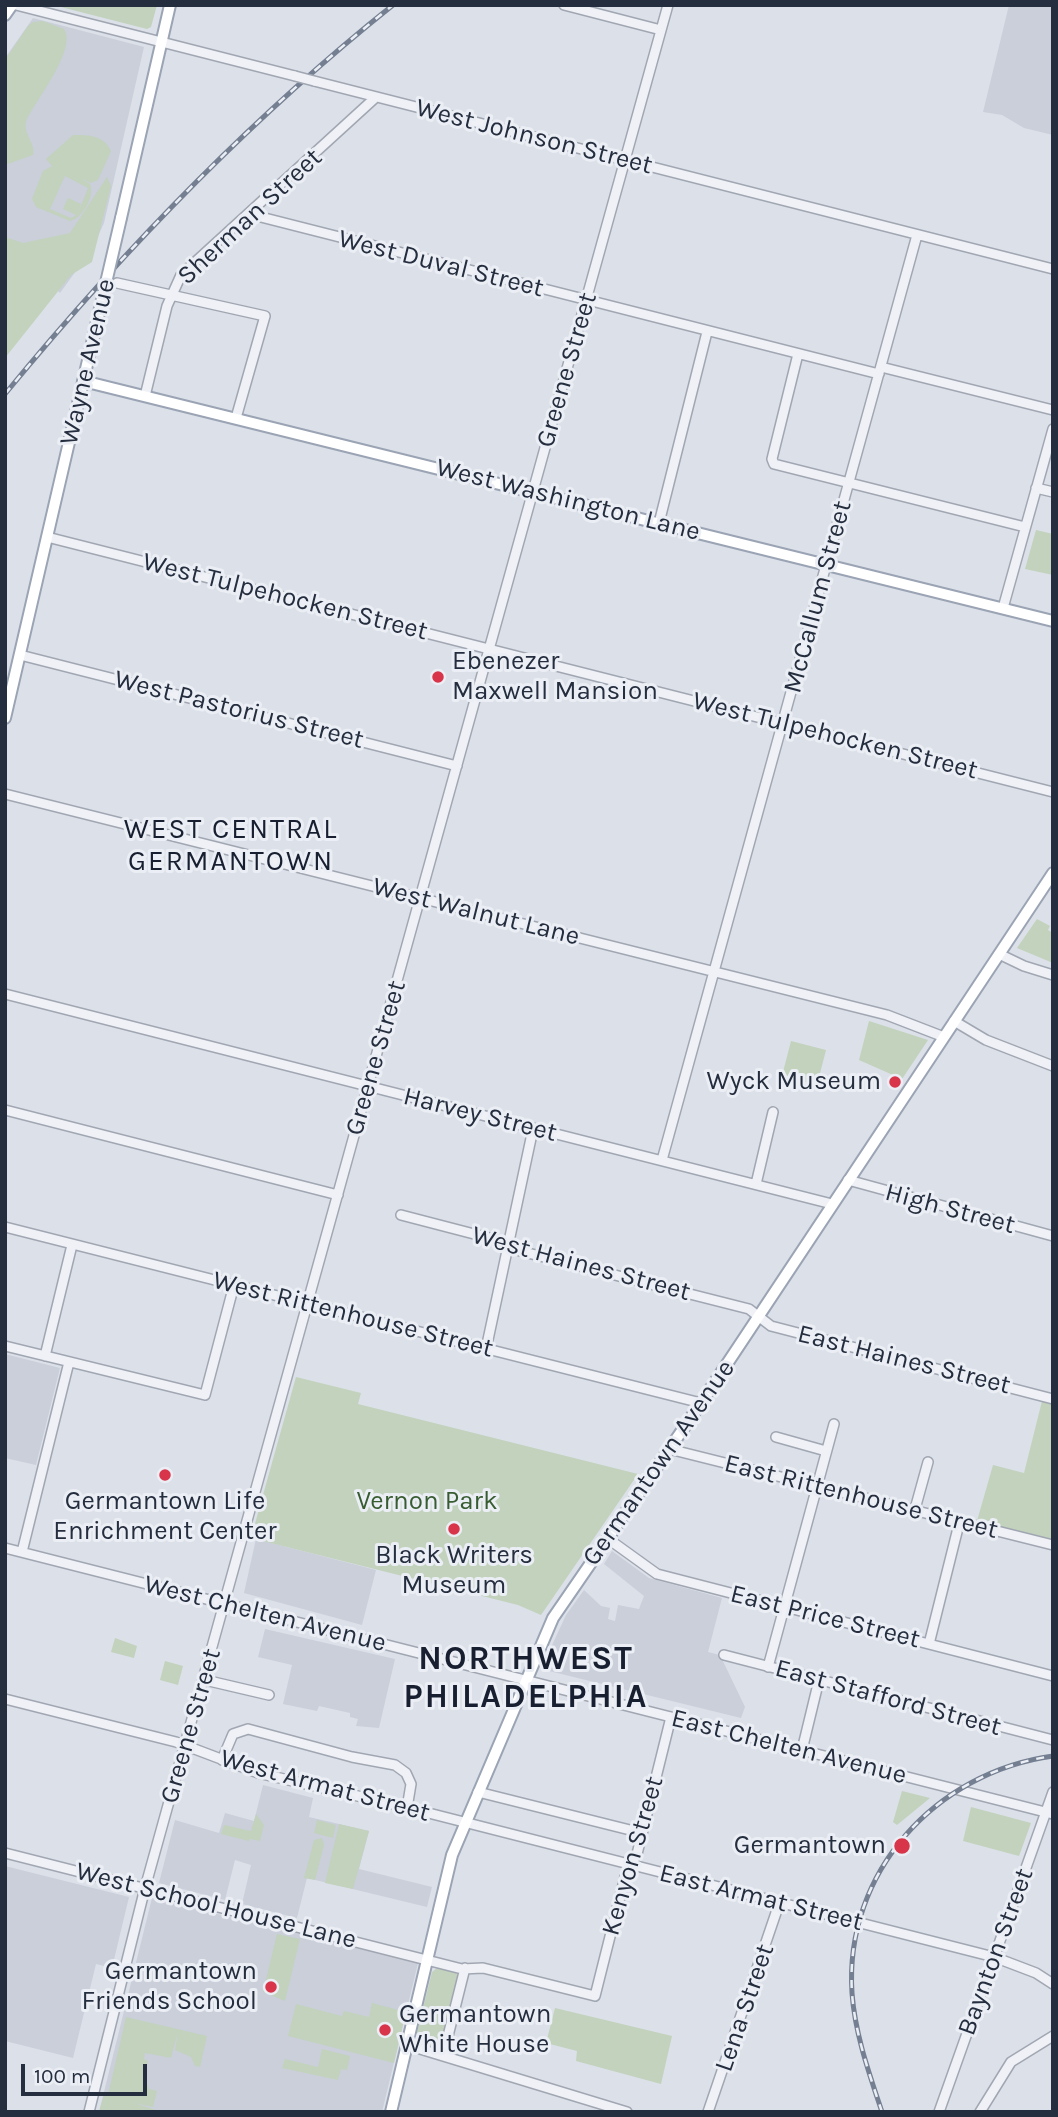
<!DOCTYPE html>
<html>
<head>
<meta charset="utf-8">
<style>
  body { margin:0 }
  #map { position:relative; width:1058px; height:2117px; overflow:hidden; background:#dce0e8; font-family:Karla,sans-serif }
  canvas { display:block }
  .frame { position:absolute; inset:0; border:7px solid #252e3f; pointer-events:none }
  .scale { position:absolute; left:21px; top:2064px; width:126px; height:32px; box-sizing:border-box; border:4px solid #252e3f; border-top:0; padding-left:9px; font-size:21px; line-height:24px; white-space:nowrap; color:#252e3f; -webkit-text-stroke:5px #ebeff5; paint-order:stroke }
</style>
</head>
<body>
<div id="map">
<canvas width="1058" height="2117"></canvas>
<div class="frame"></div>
<div class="scale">100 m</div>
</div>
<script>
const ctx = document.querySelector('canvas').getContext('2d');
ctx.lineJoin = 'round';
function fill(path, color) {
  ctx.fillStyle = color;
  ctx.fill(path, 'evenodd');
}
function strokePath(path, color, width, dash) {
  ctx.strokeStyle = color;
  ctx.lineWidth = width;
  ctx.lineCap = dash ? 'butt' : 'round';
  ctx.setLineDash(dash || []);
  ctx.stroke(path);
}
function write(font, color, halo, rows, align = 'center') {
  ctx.font = font + ' Karla,sans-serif';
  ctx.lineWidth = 6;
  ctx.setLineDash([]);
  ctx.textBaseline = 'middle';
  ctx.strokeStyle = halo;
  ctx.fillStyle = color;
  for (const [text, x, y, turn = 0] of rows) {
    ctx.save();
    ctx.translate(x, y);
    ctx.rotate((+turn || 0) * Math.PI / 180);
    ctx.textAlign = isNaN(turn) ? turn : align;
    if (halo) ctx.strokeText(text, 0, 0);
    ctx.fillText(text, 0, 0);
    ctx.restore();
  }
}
fill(new Path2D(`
  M1009,5h44v130l-29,-7 -22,-13 -19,-3z
  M33,18l111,29 -40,176 -12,26 -32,44 -55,-54v-181z
  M5,1354l55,14 -24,97 -31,-7z
  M256,1539l120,31 -14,55 -118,-32z
  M612,1551l37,27 73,20 -14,54 12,3 25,52 -4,11 -200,-49 25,-54 18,-25 17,16 9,2 -2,11 38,11 -31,-9 3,-16 21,4 5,-13 -40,-32z
  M265,1629l130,30 -16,69 -23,-2 2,-7 -8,-2v-4l-31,-7 -2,5 -34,-7 9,-39 -34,-8z
  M263,1785l50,13 -4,19 60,14 -10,38 73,18 -5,20 -120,-29 -10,40 -55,-14 9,-39 -16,-5 -10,40 -66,-17 16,-63 44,13 6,-20 29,8z
  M5,1866l124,31 -17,71 -16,-4 -23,94 -68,-17z
  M152,1898l266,65 -36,149h-283z`), '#cacfda');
fill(new Path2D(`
  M53,5h104l-6,22 -4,2z
  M43,21l21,8c13,20 -27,70 -37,90 -6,14 9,23 6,36l-28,10v-105l23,-34 5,-4z
  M73,135c15,0 31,0 38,16l-13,29 -7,3 -9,-4 8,5c5,12 -7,34 -20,37l-34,-14 -4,-8 11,-28 9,-5 -6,-7zM65,176l23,12 -10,25 3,-9 -13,-6 -5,11 13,6 -5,3 -21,-9z
  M107,177l4,9 -19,76 -21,13 -66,83v-121l18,6 47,-10z
  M1036,530l17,4v41l-28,-6z
  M1037,919l13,7 -2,4 5,3v30l-36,-15z
  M869,1021l59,19 -26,39 -43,-19z
  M791,1041l35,9 -9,35 -35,-9z
  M296,1377l65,16 -3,11 280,70 -97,141 -23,-10 -267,-67z
  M1042,1401l11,3v137l-76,-20 16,-56 31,8z
  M115,1638l22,8 -3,12 -23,-6z
  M165,1661l18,5 -5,19 -18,-5z
  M902,1791l28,7 -33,27 -4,-3z
  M971,1807l60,16 -12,33 -56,-15z
  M256,1814l8,11 -4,16 -10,-2 -1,2 -28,-7 3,-9 27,6z
  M317,1820l19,5 -3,13 -19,-5z
  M339,1824l30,7 -16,58 -28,-6z
  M322,1838l2,7 -9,35 -11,-2 10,-38z
  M277,1934l23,5 -15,62 -22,-9z
  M437,1968l19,5 3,4 -18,71 -4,1 -22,-9 17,-68z
  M372,2003l34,9 -12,51 -106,-27 8,-32 46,12 2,-5 25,6z
  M555,2008l117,28 -11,48 -85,-23 1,-10 -31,-8z
  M126,2017l81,19 -7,31 -5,-1 -4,-9 -16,-7 3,-18 -7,26 -26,-5 -1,6 4,2 -4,16 5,12 8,2 -4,16 -19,-4 28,9h-63l5,-17h4z
  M322,2049l28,7 -3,14 -6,-1 -3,11 -56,-12 3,-9 33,8z`), '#c2d2bd');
const minor = new Path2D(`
  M16,5l279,71
  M564,5l97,25
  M314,81l739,188
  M249,214l630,160
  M117,283l148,33 -29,102
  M798,354l-26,105 2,5 251,63
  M881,367l172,43
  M145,396l22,-90 14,-31 195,-178
  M1036,488l17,4
  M659,523l48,-191
  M47,537l1006,255
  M1003,608l50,-179
  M20,655l437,111
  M5,794l882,221 57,22
  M999,954l25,12 29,9
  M5,994l827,210
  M954,1021l32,19 67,26
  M5,1110l333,85
  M662,1160l255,-925
  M848,1180l205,56
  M756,1184l17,-72
  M401,1215l100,26 19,10 229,58 22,17 282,73
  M5,1227l696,176
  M5,1346l200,49 29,-110
  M486,1349l47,-220
  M45,1356l27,-111
  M776,1437l50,14
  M669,1449l384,96
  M915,1509l13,-47
  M607,1538l50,36 396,102
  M5,1548l1048,266
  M22,1552l47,-190
  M929,1644l31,-124
  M724,1655l329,85
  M768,1667l66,-243
  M205,1680l64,15
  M5,1699l171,43 82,31 143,33 593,151 42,16 17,11
  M802,1750l17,-70
  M222,1760l11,-26 15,-5 104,28 43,8 11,8 5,11 -4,24
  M478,1792l164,41
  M5,1853l457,116 21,-1 112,28 30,-119 12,-23 34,-137
  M407,2045l220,67
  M443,2056l22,-88
  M89,2112l56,-224 523,-1883
  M708,2112l71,-208
  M939,2112l114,-320
  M980,2112l31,-50 42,-26`);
const major = new Path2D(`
  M5,15l7,-10
  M121,218l49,-213
  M83,381l970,240
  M5,718l84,-362
  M391,2112l61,-257 101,-237 148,-215 352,-530`);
strokePath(minor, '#a1a7b2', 12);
strokePath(major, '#9ba4b4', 14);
strokePath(minor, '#eff1f6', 9);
strokePath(major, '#fff', 10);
const rail = new Path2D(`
  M5,394c116,-141 245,-275 388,-389
  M882,2112c-13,-39 -27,-78 -30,-119 -8,-121 84,-221 201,-237`);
strokePath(rail, '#747f92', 5);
strokePath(rail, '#ebeff5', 2.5, [8]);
const minorBridge = new Path2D(`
  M295,76l19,5`);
const majorBridge = new Path2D(`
  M89,356l32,-138`);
strokePath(minorBridge, '#a1a7b2', 12, []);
strokePath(majorBridge, '#9ba4b4', 14, []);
strokePath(minorBridge, '#eff1f6', 9);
strokePath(majorBridge, '#fff', 10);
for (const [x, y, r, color] of [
  [438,677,7,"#d8354a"],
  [895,1082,7,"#d8354a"],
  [165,1475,7,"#d8354a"],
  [454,1529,7,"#d8354a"],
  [902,1846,9,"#d8354a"],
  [271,1987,7,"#d8354a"],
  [385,2030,7,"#d8354a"]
]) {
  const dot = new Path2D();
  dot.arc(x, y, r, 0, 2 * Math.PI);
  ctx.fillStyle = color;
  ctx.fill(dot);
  strokePath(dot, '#ebeff5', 2.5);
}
write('26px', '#252e3f', '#ebeff5', [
  ["West Johnson Street",534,137,14],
  ["Sherman Street",250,217,-43],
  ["West Duval Street",441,264,14],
  ["Wayne Avenue",88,362,-77],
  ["Greene Street",567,370,-74],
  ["West Washington Lane",568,500,14],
  ["West Tulpehocken Street",285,597,14],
  ["McCallum Street",818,597,-75],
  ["West Pastorius Street",239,710,14],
  ["West Tulpehocken Street",835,736,14],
  ["West Walnut Lane",476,912,14],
  ["Greene Street",376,1058,-74],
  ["Harvey Street",480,1115,14],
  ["High Street",950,1209,15],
  ["West Haines Street",581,1264,15],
  ["West Rittenhouse Street",353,1315,14],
  ["East Haines Street",904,1360,14],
  ["Germantown Avenue",659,1463,-55],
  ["East Rittenhouse Street",861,1497,14],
  ["West Chelten Avenue",265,1614,14],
  ["East Price Street",825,1617,14],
  ["East Stafford Street",888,1698,15],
  ["Greene Street",191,1726,-74],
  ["East Chelten Avenue",789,1747,14],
  ["West Armat Street",325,1786,15],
  ["Kenyon Street",633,1856,-74],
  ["East Armat Street",761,1898,14],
  ["West School House Lane",216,1906,14],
  ["Baynton Street",996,1952,-70],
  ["Lena Street",745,2008,-71]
]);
write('26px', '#252e3f', '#ebeff5', [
  ["Ebenezer",452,662,"left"],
  ["Maxwell Mansion",452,692,"left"],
  ["Wyck Museum",881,1082],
  ["Germantown Life",165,1502,"center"],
  ["Enrichment Center",165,1532,"center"],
  ["Black Writers",454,1556,"center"],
  ["Museum",454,1586,"center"],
  ["Germantown",886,1846],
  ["Germantown",257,1972],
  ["Friends School",257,2002],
  ["Germantown",399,2015,"left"],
  ["White House",399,2045,"left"]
], 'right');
write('26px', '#385c31', '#ebeff5', [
  ["Vernon Park",427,1502]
]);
ctx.letterSpacing = '2px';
write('28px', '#171f30', '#ebeff5', [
  ["WEST CENTRAL",231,830],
  ["GERMANTOWN",231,862]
]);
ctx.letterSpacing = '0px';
ctx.letterSpacing = '2px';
write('bold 33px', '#171f30', '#ebeff5', [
  ["NORTHWEST",526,1660],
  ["PHILADELPHIA",526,1698]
]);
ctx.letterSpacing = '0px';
</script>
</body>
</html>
